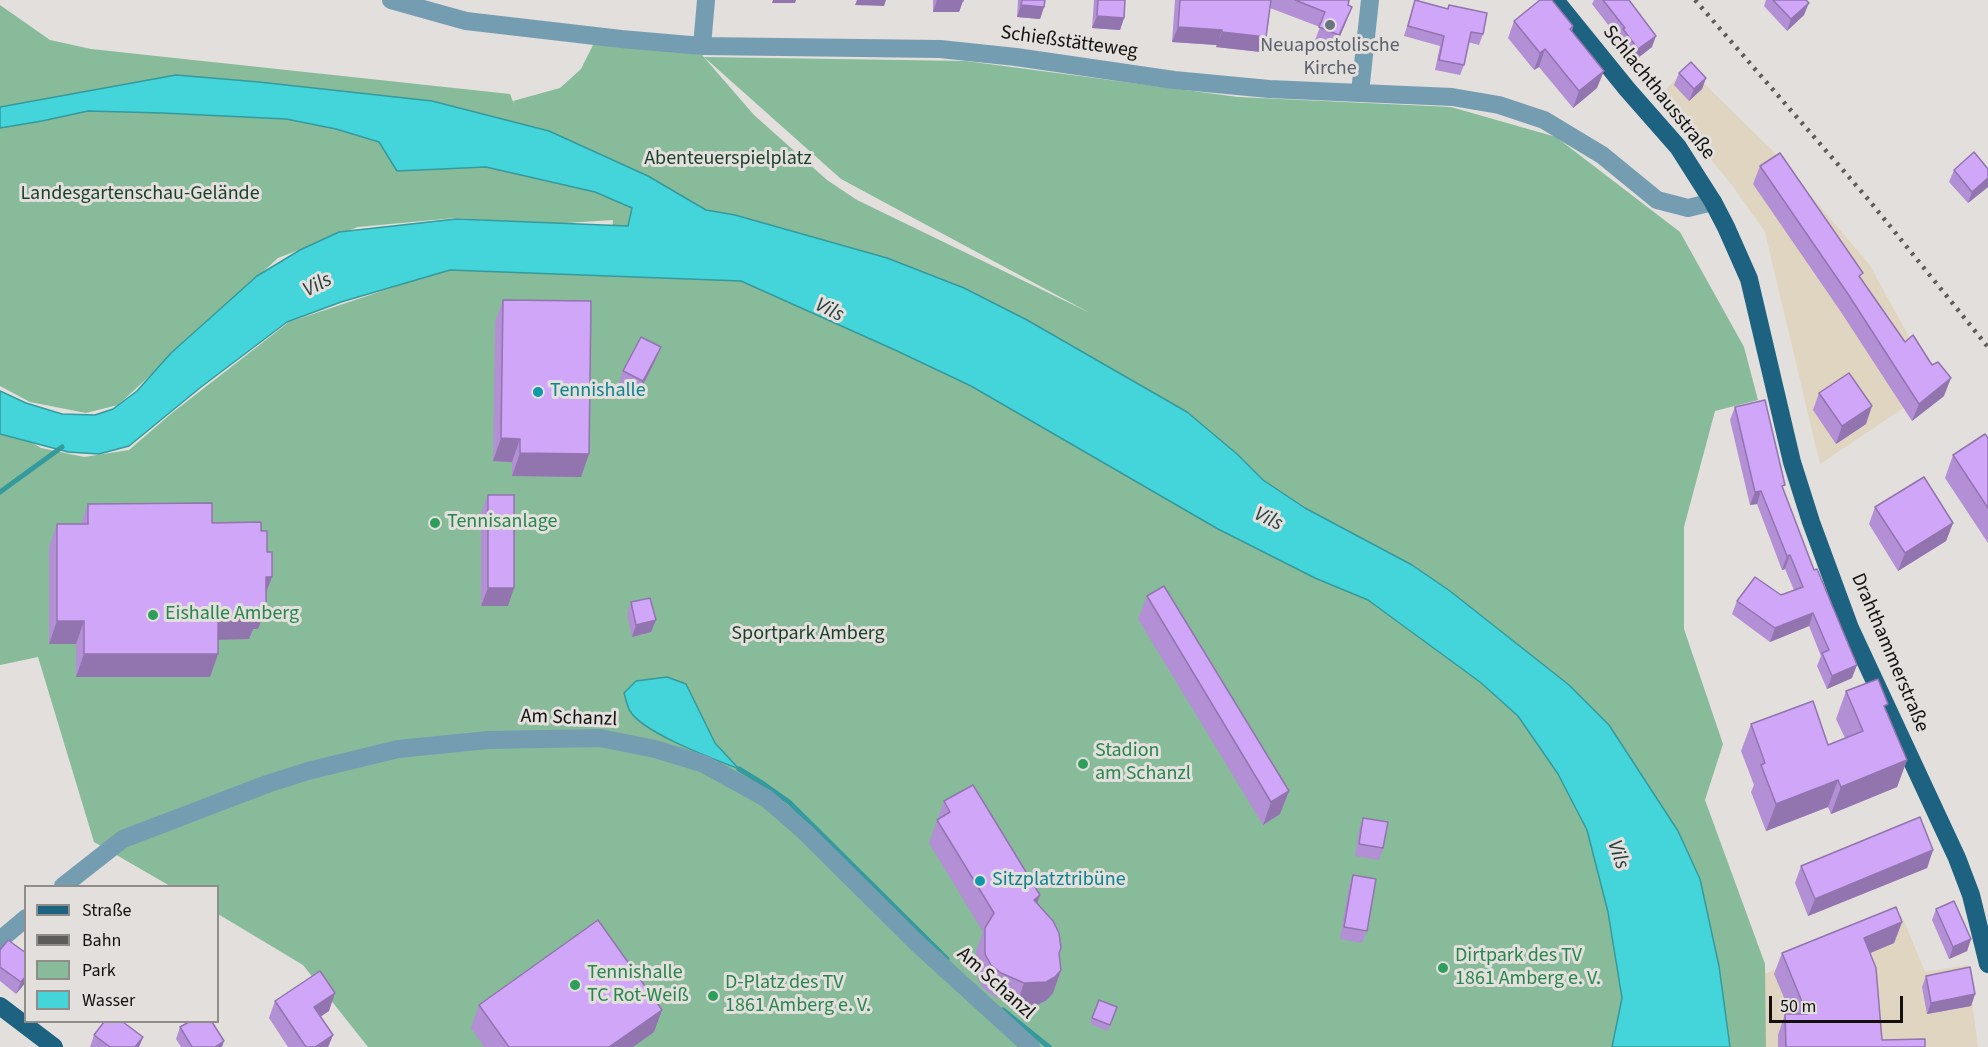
<!DOCTYPE html>
<html>
<head>
<meta charset="utf-8">
<style>
  body { margin:0 }
  #map { position:relative; width:1988px; height:1047px; overflow:hidden; background:#e2dfdc; font-family:"Source Sans 3",sans-serif }
  canvas { display:block }
  .legend { position:absolute; left:24px; top:885px; width:195px; height:138px; box-sizing:border-box; background:#e2dfdc; border:2px solid #8f8d8a; margin:0; padding:8px 10px; list-style:none; font-size:18px; color:#121110 }
  .legend li { display:flex; align-items:center; gap:12px; height:30px }
  .legend b { width:30px; border:2px solid #8f8d8a }
  .scale { position:absolute; left:1769px; top:996px; width:134px; height:27px; box-sizing:border-box; border:3px solid #121110; border-top:0; padding-left:8px; font-size:18px; line-height:21px; white-space:nowrap; color:#121110; -webkit-text-stroke:4px #e2dfdc; paint-order:stroke }
</style>
</head>
<body>
<div id="map">
<canvas width="1988" height="1047"></canvas>
<ul class="legend">
<li><b style="height:8px;background:#1d6280"></b>Straße</li>
<li><b style="height:8px;background:#5e5c5a"></b>Bahn</li>
<li><b style="height:16px;background:#8b9"></b>Park</li>
<li><b style="height:16px;background:#43d5da"></b>Wasser</li>
</ul>
<div class="scale">50 m</div>
</div>
<script>
const ctx = document.querySelector('canvas').getContext('2d');
ctx.lineJoin = 'round';
function fill(path, color) {
  ctx.fillStyle = color;
  ctx.fill(path, 'evenodd');
}
function strokePath(path, color, width, dash) {
  ctx.strokeStyle = color;
  ctx.lineWidth = width;
  ctx.lineCap = dash ? 'butt' : 'round';
  ctx.setLineDash(dash || []);
  ctx.stroke(path);
}
function write(font, color, halo, rows, align = 'center') {
  ctx.font = font + ' "Source Sans 3",sans-serif';
  ctx.lineWidth = 6;
  ctx.setLineDash([]);
  ctx.textBaseline = 'middle';
  ctx.strokeStyle = halo;
  ctx.fillStyle = color;
  for (const [text, x, y, turn = 0] of rows) {
    ctx.save();
    ctx.translate(x, y);
    ctx.rotate((+turn || 0) * Math.PI / 180);
    ctx.textAlign = isNaN(turn) ? turn : align;
    if (halo) ctx.strokeText(text, 0, 0);
    ctx.fillText(text, 0, 0);
    ctx.restore();
  }
}
fill(new Path2D(`
  M1687,67l85,83 97,114 67,122 -116,78 -55,-232 -33,-47 -73,-88z
  M1902,916l23,56 42,-7 11,82h-212l-1,-73z`), '#dfd5c0');
fill(new Path2D(`
  M0,5l50,35 41,9 419,45 5,13 -2,-6 47,-13 21,-19 14,-28 107,14 52,60 73,65 30,20 233,113 -249,-134 -137,-122 262,4 272,36 213,10 105,30 124,95 64,115 14,53 -43,11 -31,116v102l39,115 -18,56 60,164 1,83h-1398l-65,-82 -85,-51v-28h-48l-76,-44 -56,-185 -38,8v-241l41,24 43,9 45,-7 43,-37 117,-91 159,-53 161,5 4,-54 -62,4 -96,-6 -97,9 -80,31 -160,147 -32,8 -56,-11 -30,-16z`), '#8b9');
const water = new Path2D(`
  M176,75l83,7 173,19 117,30 99,45 58,34 29,5 152,43 77,30 63,32 160,92 50,42 26,26 42,28 107,57 38,26 119,94 40,40 69,106 22,48 19,87 11,81h-118l10,-49 -14,-86 -21,-82 -29,-56 -40,-58 -38,-34 -112,-82 -53,-22 -97,-49 -247,-143 -76,-36 -154,-69 -291,-11 -109,32 -54,20 -86,65 -72,59 -30,8 -31,-2 -68,-18v-43l26,12 36,11 33,1 18,-6 24,-18 34,-38 86,-77 43,-26 39,-18 117,-13 172,7 4,-18 -37,-16 -109,-25 -89,4 -18,-29 -43,-13 -50,-10 -124,-6 -74,-2 -46,10 -42,7v-21z
  M667,677l19,7 29,59 24,26c-25,-10 -96,-36 -109,-58 -3,-5 -4,-12 -6,-18l12,-12z`);
fill(water, '#43d5da');
strokePath(water, '#349a9d', 1.5);
strokePath(new Path2D(`
  M0,492l62,-45
  M739,769l23,14 27,19 158,157
  M1003,1010l46,37`), '#349a9d', 5);
strokePath(new Path2D(`
  M391,0l75,21 155,18 81,7 238,3 76,8 158,23 95,9 183,8 47,8 45,15 58,35 55,45 31,8 25,-6
  M702,46l4,-46
  M1360,92l10,-92
  M63,886l60,-47 144,-55 41,-13 90,-22 90,-9 112,-2 55,11 49,15 62,34 38,33 115,114 112,102
  M0,940l26,-22`), '#759db2', 18);
strokePath(new Path2D(`
  M1555,0l72,89 51,58 35,55 13,25 23,52 43,183 19,60 39,106 107,230 14,37 17,69
  M0,1006l54,41`), '#1d6280', 18);
strokePath(new Path2D(`
  M1695,0l173,199 120,148`), '#5e5c5a', 4.5, [3, 6]);
fill(new Path2D(`
  M933,0h30l-4,12h-26z
  M1018,0h27l-1,7 -4,12 -23,-2z
  M1094,0h31l-1,18 -4,12 -28,-2z
  M1175,0h175l-2,5 -2,17 -12,28 -20,-7 6,-16 -50,-19 -4,29 -5,15 -45,-5 1,-2 -45,-3z
  M1415,0l32,9 2,-4 34,29 -4,11 -11,-3 -4,23 -4,10 -25,-5 5,-24 -36,-10z
  M1594,0h35l23,47 -18,14 -15,-20v-2l-27,-35z
  M1766,0h40l-2,15 -17,16 -23,-25z
  M1514,21l59,5 -1,5 25,57 -24,20 -34,-41 -5,3 -26,-32z
  M1679,73l27,5 -4,11 -13,12 -15,-16z
  M1760,166l101,112 44,64 39,54 -32,25 -71,-109 -88,-128z
  M1988,169v18l-20,16 -19,-21 5,-12z
  M503,300l78,177 -69,-1v-14l-19,-1 2,-139z
  M661,347l-5,12 -17,34 -20,-10 4,-12z
  M1819,393l47,31 -30,20 -23,-34z
  M1735,407l48,83 69,188 -25,11 -10,-23 4,-10 -12,-30 -39,16 -38,-28 5,-13 44,-6 13,-5 -9,-21 -3,1 -25,-66 -7,1 -20,-85z
  M1988,438v105l-43,-65 8,-23z
  M488,495l20,111h-27v-93z
  M88,504l173,27 6,21 5,25 -6,16v14l-8,22h-5l-4,10h-31v15l-8,23h-134v-33h-27v-97l8,-23h24z
  M1875,507l78,16 -7,18 -48,30 -29,-47z
  M1147,596l133,218 -17,11 -125,-206z
  M631,602l25,18 -5,12 -19,5 -5,-23z
  M1846,691l40,19 21,50 -10,27 -66,27 -3,-7 -62,24 -15,-39 3,-7 -13,-34 10,-27 77,21 17,-7 -9,-19z
  M944,801l96,94 -3,8 24,45 -2,6 2,16 -8,23 -6,7 -10,5 -21,1 -24,-11 -9,-7 -6,-11 -1,-26 7,-19 -54,-89z
  M1363,818l20,30 -4,12 -24,-4 4,-26z
  M1933,850l-6,18 -119,48 -13,-33 6,-17z
  M1353,875l14,56 -5,12 -22,-4 9,-53z
  M1936,909l35,30 -4,12 -18,8 -17,-39z
  M1902,922l-8,21 -24,10 12,87 43,7h-147v-12l7,-21h6l-17,-40 8,-21z
  M0,950l26,32 -10,12 -16,-13z
  M1926,976l49,18 -4,12 -44,8 -5,-27z
  M1099,1000l18,7 -9,24 -18,-7z
  M275,1001l54,10 -9,5 13,19 -5,12h-40l-19,-29z
  M479,1005l175,27 -21,15h-149l-13,-19z
  M180,1027l42,20h-41l-5,-8z
  M94,1035l49,2 -4,10h-49z`), '#b38fd5');
fill(new Path2D(`
  M773,0h23l-1,3h-23z
  M857,0h29l-2,6 -29,-1z
  M937,0l26,1 -4,11h-26z
  M1809,3l-5,12 -17,16 4,-12z
  M1021,5l23,2 -4,12 -23,-2z
  M1352,7l-6,15 -12,28 5,-15z
  M1097,16l27,2 -4,12 -28,-2z
  M1178,27l44,3 -5,15 -45,-3z
  M1222,32l44,5 -5,15 -45,-5z
  M1656,36l-4,11 -18,14 4,-12z
  M1545,49l-6,18 -5,3 6,-17z
  M1604,71l-7,17 -24,20 6,-17z
  M1706,78l-4,11 -13,12 5,-12z
  M1988,178v9l-20,16 4,-11z
  M661,347l-5,12 -17,34 4,-12z
  M1951,378l-7,18 -32,25 7,-17z
  M1872,406l-6,18 -30,20 6,-18z
  M501,438l19,1 -8,23 -19,-1z
  M520,453l69,1 -8,23 -69,-1z
  M1761,491l-4,13 -7,1 5,-13z
  M1953,523l-7,18 -48,30 7,-18z
  M1790,555l-5,14 -3,1 5,-14z
  M266,577h6l-9,23z
  M488,588h26l-6,18h-27z
  M257,607h9l-8,22h-5l-4,10 -39,1 8,-23z
  M1813,613l-4,13 -39,16 5,-14z
  M656,620l-5,12 -19,5 4,-12z
  M57,621h27l-8,23h-27z
  M84,654h134l-8,23h-134z
  M1857,665l-5,13 -25,11 5,-13z
  M1907,760l-10,27 -66,27 10,-27z
  M1838,780l-10,27 -62,24 10,-27z
  M1289,791l-9,23 -17,11 8,-23z
  M1933,850l-6,18 -119,48 7,-17z
  M1040,895l-8,23 2,-18z
  M1902,922l-8,21 -38,16 8,-21z
  M1971,939l-4,12 -18,8 4,-12z
  M1061,970l-8,23 -6,7 -10,5 -21,1 8,-23z
  M26,976v6l-10,12 5,-12z
  M335,993l-6,18 -21,14 6,-18z
  M1975,994l-4,12 -44,8 4,-11z
  M662,1010l-8,22 -21,15h-24z
  M333,1035l-5,12h-13z
  M143,1037l-4,10h-4z
  M224,1041l-2,6h-7z`), '#9274ae');
const building = new Path2D(`
  M937,0h26v1z
  M1022,0h23l-1,7 -23,-2z
  M1098,0h27l-1,18 -27,-2z
  M1180,0h91l-5,37 -44,-5v-2l-44,-3z
  M1295,0h54l-1,5 4,2 -13,28 -20,-8 6,-15z
  M1415,0l33,9 1,-4 38,8 -4,21 -12,-2 -7,33 -25,-5 5,-24 -36,-10z
  M1540,0h12l21,26 -3,3 34,42 -25,20 -34,-42 -5,4 -26,-32z
  M1603,0h26l27,36 -18,13 -15,-20 2,-1z
  M1773,0h33l3,3 -18,16z
  M1691,62l15,16 -12,11 -15,-16z
  M1974,152l14,17v9l-16,14 -18,-22z
  M1780,153l83,120 -4,3 46,66 8,-7 19,30 6,-3 13,16 -32,26 -71,-110 -88,-128z
  M503,300l88,1 -2,153 -69,-1v-14l-19,-1z
  M641,337l20,10 -18,34 -20,-10z
  M1849,373l23,33 -30,20 -23,-33z
  M1765,400l20,85 -3,1 32,84 3,-1 40,96 -25,11 -10,-23 7,-3 -16,-37 -38,15 -38,-27 18,-24 26,18 22,-8 -13,-32 -3,1 -26,-65 -6,1 -20,-85z
  M1985,434l3,4v70l-35,-53z
  M1924,477l29,46 -48,30 -30,-46z
  M488,495h26v93h-26z
  M212,503v20l49,-1v9h6v21h5v25h-6v30h-9v9l-39,1v37h-134v-33h-27v-97h31v-20z
  M1164,586l125,205 -18,11 -124,-206z
  M650,598l6,22 -20,5 -5,-23z
  M1878,679l10,25 -4,2 23,54 -66,27 -3,-7 -62,24 -15,-39 4,-2 -14,-39 62,-23 15,44 35,-14 -17,-40z
  M973,785l67,110 -6,5 19,21 6,12 2,15 -2,5 2,17 -6,7 -9,5 -22,1 -23,-10 -10,-8 -6,-11v-26l9,-15 -57,-93 13,-8 -6,-11z
  M1920,817l13,33 -118,49 -14,-33z
  M1363,818l25,4 -5,26 -24,-4z
  M1353,875l23,4 -9,52 -23,-4z
  M1954,901l17,38 -18,8 -17,-38z
  M1896,907l6,15 -38,16 12,30 6,72 43,-1v8h-139l-1,-33h22l-25,-61z
  M598,920l64,90 -53,37h-100l-30,-42z
  M8,940l18,13v23l-5,6 -21,-15v-17z
  M1970,967l5,27 -44,9 -5,-27z
  M320,971l15,22 -21,14 19,28 -18,12h-9l-31,-46z
  M1099,1000l18,7 -7,18 -18,-7z
  M104,1022h19l20,15 -8,10h-25l-16,-12z
  M189,1022h23l12,19 -9,6h-23l-12,-20z`);
fill(building, '#d0a6f8');
strokePath(building, '#9274ae', 1.5);
for (const [x, y, r, color] of [
  [1330,25,6,"#6b7280"],
  [538,392,6,"#0f9aa8"],
  [435,523,6,"#2e9e5b"],
  [153,615,6,"#2e9e5b"],
  [1083,764,6,"#2e9e5b"],
  [980,881,6,"#0f9aa8"],
  [1443,968,6,"#2e9e5b"],
  [575,985,6,"#2e9e5b"],
  [713,996,6,"#2e9e5b"]
]) {
  const dot = new Path2D();
  dot.arc(x, y, r, 0, 2 * Math.PI);
  ctx.fillStyle = color;
  ctx.fill(dot);
  strokePath(dot, '#e2dfdc', 2);
}
write('20px', '#121110', '#e2dfdc', [
  ["Schießstätteweg",1069,43,8],
  ["Schlachthausstraße",1658,93,51],
  ["Drahthammerstraße",1889,653,67],
  ["Am Schanzl",569,719,2],
  ["Am Schanzl",995,984,42]
]);
write('20px', '#5b616d', '#e2dfdc', [
  ["Neuapostolische",1330,47],
  ["Kirche",1330,70]
]);
write('20px', '#193f28', '#e2dfdc', [
  ["Abenteuerspielplatz",728,160],
  ["Landesgartenschau-Gelände",140,195],
  ["Sportpark Amberg",808,635]
]);
write('20px', '#0d838f', '#e2dfdc', [
  ["Tennishalle",550,392],
  ["Sitzplatztribüne",992,881]
], 'left');
write('20px', '#27864d', '#e2dfdc', [
  ["Tennisanlage",447,523],
  ["Eishalle Amberg",165,615],
  ["Stadion",1095,752],
  ["am Schanzl",1095,775],
  ["Dirtpark des TV",1455,957],
  ["1861 Amberg e. V.",1455,980],
  ["Tennishalle",587,974],
  ["TC Rot-Weiß",587,997],
  ["D-Platz des TV",725,984],
  ["1861 Amberg e. V.",725,1007]
], 'left');
write('italic 21px', '#253e3e', '#e2dfdc', [
  ["Vils",318,286,-28],
  ["Vils",829,311,26],
  ["Vils",1268,520,25],
  ["Vils",1617,855,71]
]);
</script>
</body>
</html>
